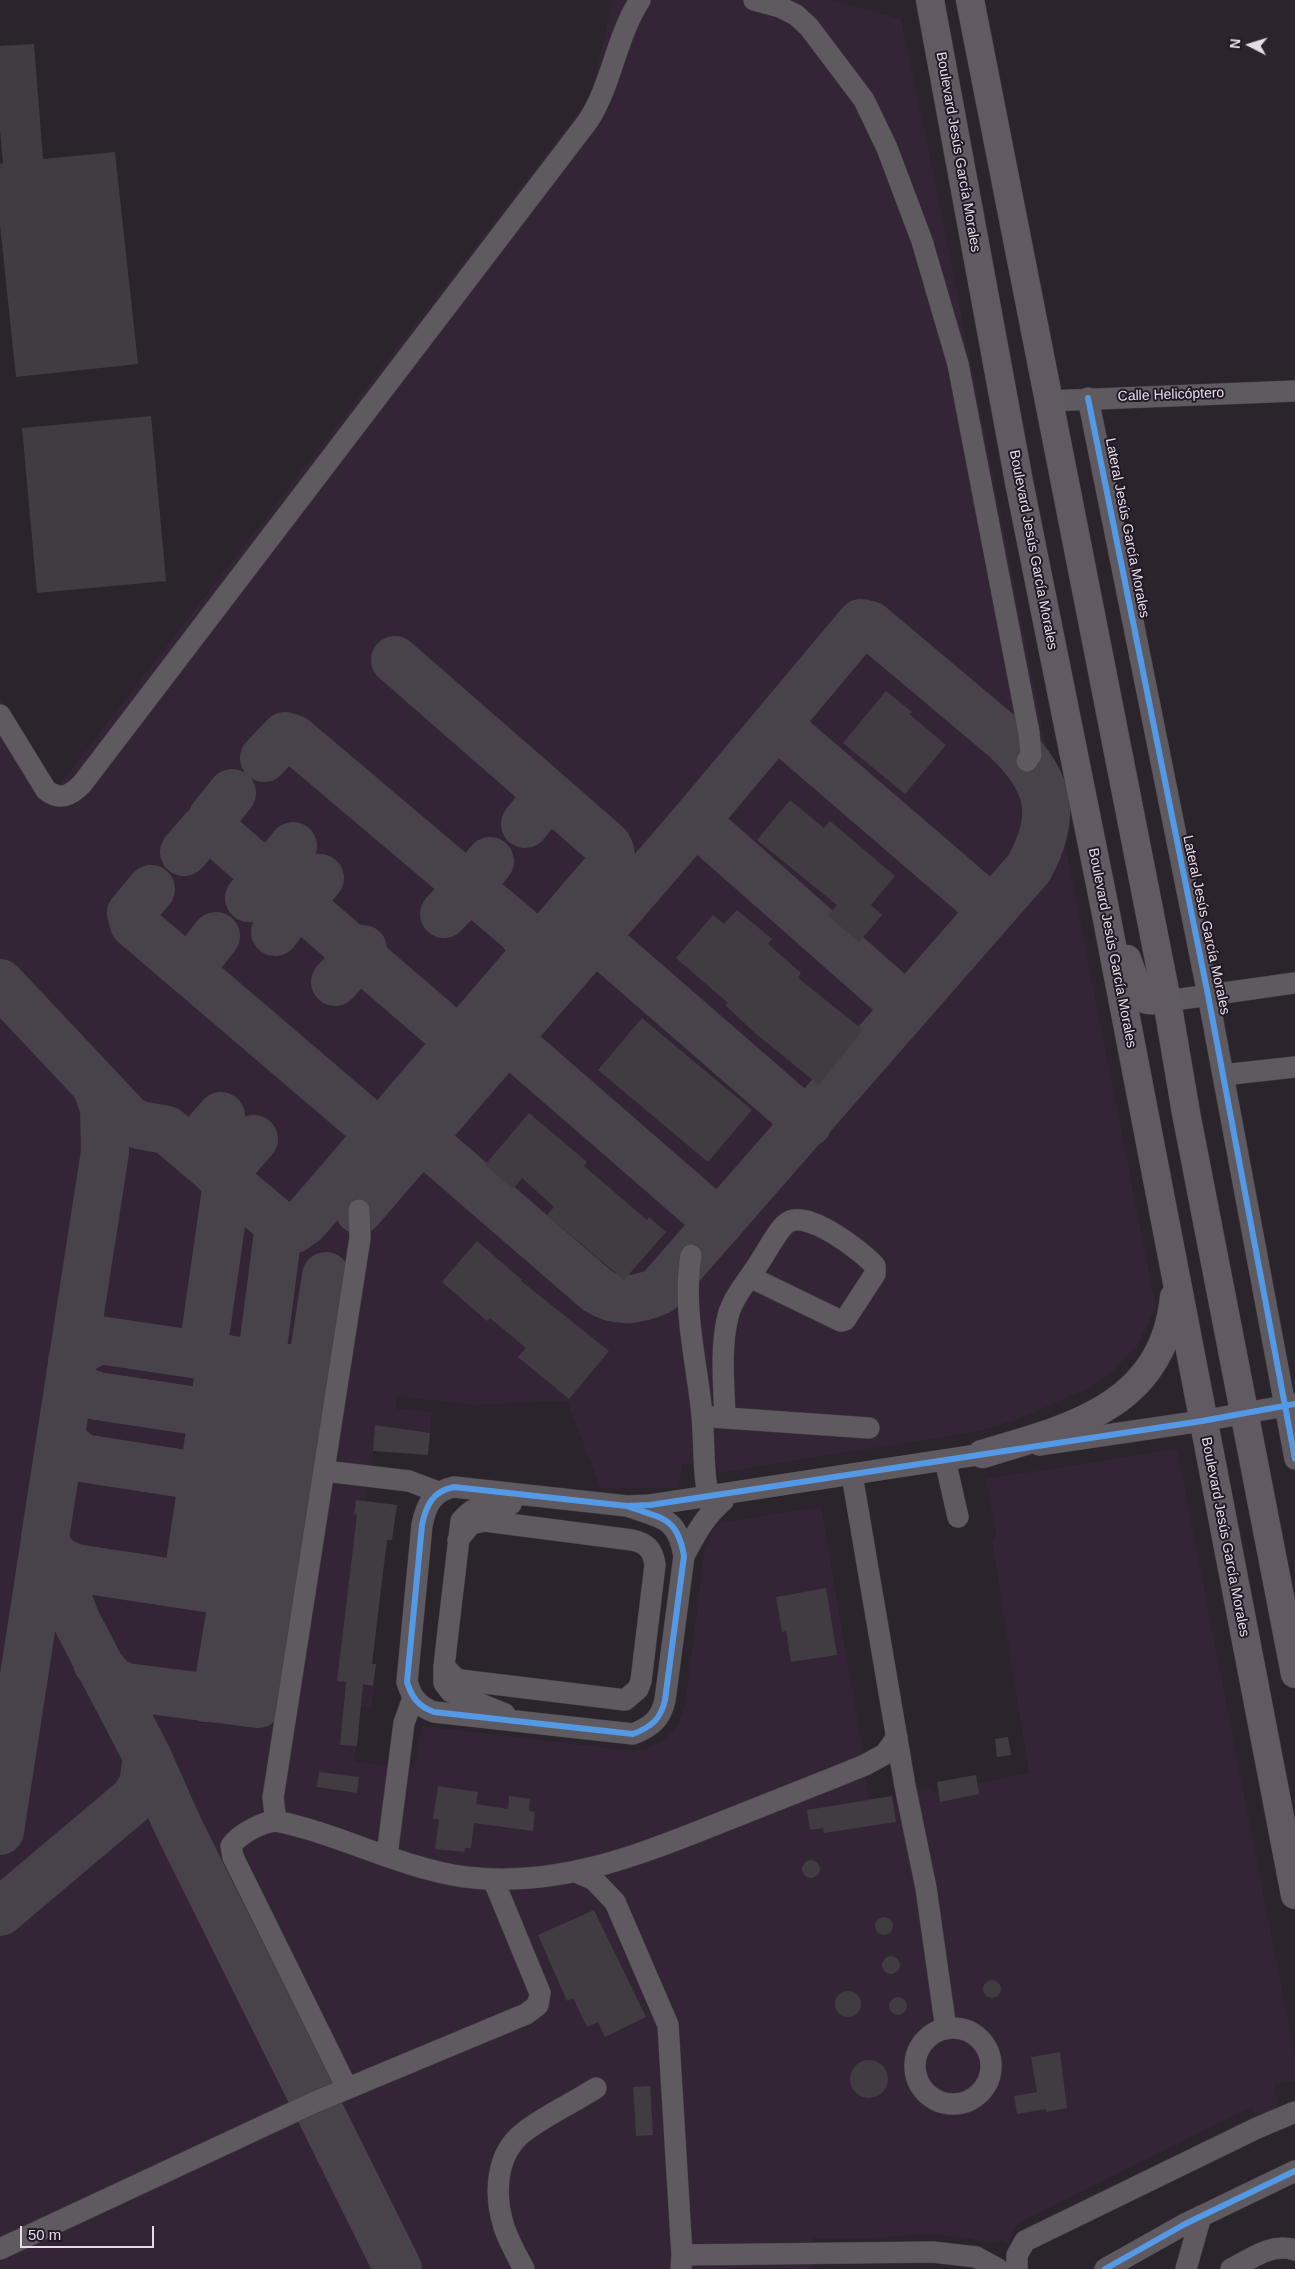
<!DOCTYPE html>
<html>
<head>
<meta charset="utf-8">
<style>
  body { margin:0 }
  #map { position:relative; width:1295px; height:2269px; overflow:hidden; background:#2b242c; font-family:Arial,sans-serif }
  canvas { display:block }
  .north { position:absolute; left:1225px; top:20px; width:50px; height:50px; -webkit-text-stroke:4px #231826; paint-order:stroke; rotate:275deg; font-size:14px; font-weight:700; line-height:20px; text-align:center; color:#e4dde6 }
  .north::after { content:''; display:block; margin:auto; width:18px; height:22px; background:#e4dde6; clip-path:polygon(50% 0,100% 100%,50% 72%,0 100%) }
  .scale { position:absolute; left:20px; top:2226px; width:134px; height:22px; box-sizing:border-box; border:2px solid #e4dde6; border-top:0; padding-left:6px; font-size:15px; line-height:18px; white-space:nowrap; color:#e4dde6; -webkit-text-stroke:4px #231826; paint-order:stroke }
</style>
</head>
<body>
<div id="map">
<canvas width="1295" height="2269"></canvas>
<div class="north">N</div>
<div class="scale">50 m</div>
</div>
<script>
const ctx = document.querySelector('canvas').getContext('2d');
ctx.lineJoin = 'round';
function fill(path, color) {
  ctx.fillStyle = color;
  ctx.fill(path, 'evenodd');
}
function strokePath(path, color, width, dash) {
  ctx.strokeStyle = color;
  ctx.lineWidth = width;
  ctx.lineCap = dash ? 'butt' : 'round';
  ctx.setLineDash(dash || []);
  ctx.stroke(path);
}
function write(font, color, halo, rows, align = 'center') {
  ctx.font = font + ' Arial,sans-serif';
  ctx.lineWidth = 4;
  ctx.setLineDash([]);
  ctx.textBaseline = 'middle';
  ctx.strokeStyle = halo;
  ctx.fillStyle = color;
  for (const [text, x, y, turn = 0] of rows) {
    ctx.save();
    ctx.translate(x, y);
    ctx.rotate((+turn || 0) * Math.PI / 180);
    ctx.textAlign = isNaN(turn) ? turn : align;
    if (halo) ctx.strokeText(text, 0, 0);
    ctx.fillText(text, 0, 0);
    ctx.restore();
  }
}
fill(new Path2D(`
  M613,0h218l70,19 35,167 220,1122 -19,37 -23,25 -28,19 -67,30 -40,12 -261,42 -3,-11 -21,3 -12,-1 -3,24 -78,1 -34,-88 -95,4 -75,-9 -1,13 36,3 -4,43 -55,-4 -7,50 31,4 -5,35h-5l-15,123 4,1 -5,44 -10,-1 -6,55 59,6 8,-42 211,25 15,-3 14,-7 10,-9 8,-13 5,-15 19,-149 8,-24 8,-8 101,-16 42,245 6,47 23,-3 1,4 23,-4v-6l15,-3 1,5 97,-19 -37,-231 4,-8 -10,-55 191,-30 118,608v24l-21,4 5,28 -20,9 -7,-15 -237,118 -6,19 -8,-3 -11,3 -22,-6 -39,-4 -70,5 -46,-1 -1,24 2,7h-814v-1571l55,93 535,-694z`), '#332536');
strokePath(new Path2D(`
  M777,725l214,184
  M264,758l21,-22 9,3 226,191 11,14 -2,17
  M695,821l211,186
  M525,824l19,-24v-10
  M211,828l1,-10 20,-25
  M184,852l19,-22 8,-2 235,202 11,4 13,-4
  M151,889l-20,24 3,11 232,198 16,4 10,-4
  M249,898l13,-15 10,-2 1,-10 20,-25
  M444,914l18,-19 12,-3 -1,-9 17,-22
  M275,932l18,-24h11l-1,-10 17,-20
  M595,938l213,185
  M195,976l-2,-11 23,-29
  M335,982l19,-21 -1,-12h10
  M0,983l128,136 11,6 28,5 115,97 12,2 11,-8 299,-348c7,-8 10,-18 3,-28l-212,-185
  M506,1038l213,185
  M97,1088l7,20 1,44 -60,386 31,82 71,136 31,70 220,443
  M197,1155l-1,-10 25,-29
  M217,1173l9,-2 28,-32
  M359,1210l336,-389 166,-198 9,2 138,116c42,41 50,74 21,127l-370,423c-21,9 -41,13 -61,0l-177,-153
  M198,1355l5,-5 22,-153 1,-26
  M72,1361l8,-11 19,-10 208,31
  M253,1363l7,-3 2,-5 17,-130
  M307,1371l5,-5 14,-90
  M70,1374l6,14 21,8 93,14
  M61,1434l4,10 17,14 206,32
  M239,1483l7,-1 3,-5 16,-104 -6,-9
  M288,1490l3,-1 3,-7 16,-102 -3,-9
  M48,1549l11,12 16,7 196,30 6,-4 2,-8 12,-80 -3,-16
  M178,1584l8,-3 2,-5 13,-86v-8l-5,-6 6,-3 3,-8 15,-98 -5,-10
  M224,1591l10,-7 13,-85 -1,-9 -7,-7
  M97,1663l16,19 13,5 132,17 4,-4 13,-94 -4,-8
  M206,1698l9,-3 3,-8 14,-85 -1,-7 -4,-4
  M0,1831l45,-291
  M0,1912l134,-113 9,-14 4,-29`), '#48434a', 48);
fill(new Path2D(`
  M34,44l9,115 72,-7 23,212 -122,13 -16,-152v-61l3,-1 -3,-33v-84z
  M151,416l15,165 -129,12 -15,-165z
  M886,691l26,21 -3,2 37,31 -41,49 -62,-51z
  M790,800l34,28 6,-7 65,55 -24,29 11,10 -23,27 -31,-26 9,-11 -80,-65z
  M737,910l35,29 -4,5 33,29 -3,5 65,52 -44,55 -64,-52 -30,-28 3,-2 -52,-45 37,-43 11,9z
  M642,1018l110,92 -44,52 -110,-92z
  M529,1113l58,49 -3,4 63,54 2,-3 17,15 -42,48 -77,-65 7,-8 -32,-29 -9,11 -28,-24z
  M477,1241l45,39 -1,1 88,70 -40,48 -51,-42 8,-9 -36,-30 -3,3 -45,-39z
  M375,1425l55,8 -2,22 -55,-4z
  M356,1500l41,5 -5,35h-5l-15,124h4l-3,22 -10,-2 -6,62 -17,-1 6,-63 -9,-1 20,-166 -3,-1z
  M826,1588l11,67 -46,7 -5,-31 -4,1 -6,-35z
  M1008,1737l3,18 -14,2 -2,-18z
  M319,1772l40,5 -2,16 -40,-6z
  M976,1775l3,19 -39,8 -3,-20z
  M438,1786l40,6 -2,12 32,5 1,-13 21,3 -1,12 6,1 -2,19 -59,-8 -3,25h-6l-1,4 -29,-3 4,-30h-6z
  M892,1796l4,26 -72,11 -1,-5 -13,2 -3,-20z
  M802 1869a9 9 0 1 1 18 0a9 9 0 1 1-18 0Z
  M594,1910l52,107 -41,20 -7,-15 -11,5 -14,-29 -6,3 -29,-66z
  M875 1926a9 9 0 1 1 18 0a9 9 0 1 1-18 0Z
  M882 1965a9 9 0 1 1 18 0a9 9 0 1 1-18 0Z
  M983 1989a9 9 0 1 1 18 0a9 9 0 1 1-18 0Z
  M835 2004a13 13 0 1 1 26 0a13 13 0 1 1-26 0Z
  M889 2006a9 9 0 1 1 18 0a9 9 0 1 1-18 0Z
  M1060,2052l7,56 -21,4v-3l-29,5 -3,-18 23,-4 -6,-35z
  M850 2079a19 19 0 1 1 38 0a19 19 0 1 1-38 0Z
  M650,2086l3,49 -17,1 -3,-49z`), '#413b42');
const minor = new Path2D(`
  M754,0l26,7 16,8 13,12 55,73 23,48 35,93 36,123 71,369 2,22 -4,6
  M1088,398l120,597 87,464
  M1047,401l248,-10
  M0,715l46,75c14,11 24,6 36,-6l506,-663c24,-37 28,-84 52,-121
  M1167,1001l128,-18
  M1223,1075l72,-8
  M691,1255c-9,53 6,108 11,160 3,32 0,64 10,95
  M712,1417l157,11
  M725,1418c-1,-34 -5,-69 3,-102 5,-19 21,-37 31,-53 7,-10 19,-34 28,-40 19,-15 75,28 88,43v8l-30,46 -4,1 -91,-44
  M1039,1445l163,-24 93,-17
  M945,1460l13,57
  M325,1471l84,10 29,11
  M852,1475l53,311 21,102 20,141
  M627,1506c35,13 50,10 57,50l-19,144c-4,19 -14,27 -32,34l-199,-22c-16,-6 -22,-14 -27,-30l15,-157c4,-20 11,-34 32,-38l173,19 23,-1 346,-53
  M684,1556c11,-21 21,-40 39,-55
  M444,1666l10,11 6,3 165,20 13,-11 3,-8 14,-116c-2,-15 -8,-22 -23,-25l-147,-19 -14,3 -13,16
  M505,1714l-54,-22 -7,-9v-17l17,-145c23,-28 35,-6 50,-17
  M276,1821l-3,-23 87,-560 -1,-28
  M387,1855l17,-132 9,-25
  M576,1872l18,8 21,22 53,123 14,230 -1,14
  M915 2066a38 38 0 1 1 76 0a38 38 0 1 1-76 0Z
  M347,2088l-114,-231 -2,-11c8,-12 31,-24 45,-25 64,13 124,47 189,56 91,11 169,-20 252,-53 50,-20 99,-39 148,-59l20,-11 12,-17
  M0,2249l315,-147 211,-88 12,-9 2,-12 -47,-114
  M682,2255l251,-3 43,5 22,12
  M524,2269c-7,-13 -15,-27 -20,-42 -10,-32 -9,-73 20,-95 22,-17 49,-29 72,-44
  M1017,2269v-14l8,-14 232,-113 38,-16
  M1105,2269l80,-45 110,-53
  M1186,2269l15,-53
  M1231,2269c20,-10 41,-27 64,-19`);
const major = new Path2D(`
  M930,0l89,482 86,427 190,986
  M970,0l197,1001 19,112 109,561
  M1127,959l13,35 7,6 20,1
  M982,1454c89,-26 181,-48 192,-157`);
strokePath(minor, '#463f47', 22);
strokePath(major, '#463f47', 29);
strokePath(minor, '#5f5a60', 21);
strokePath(major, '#615a63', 28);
strokePath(new Path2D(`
  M1088,398l120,597 87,464
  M627,1506c35,13 50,10 57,50l-19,144c-4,19 -14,27 -32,34l-199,-22c-16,-6 -22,-14 -27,-30l15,-157c4,-20 11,-34 32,-38l173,19 23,-1 552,-84 93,-17
  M1105,2269l80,-45 110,-53`), '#5399e6', 6);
write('14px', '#e4dde6', '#231826', [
  ["Boulevard Jesús García Morales",958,152,80],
  ["Calle Helicóptero",1171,395,-2],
  ["Lateral Jesús García Morales",1127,528,79],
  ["Boulevard Jesús García Morales",1033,550,79],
  ["Lateral Jesús García Morales",1206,925,78],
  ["Boulevard Jesús García Morales",1112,948,79],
  ["Boulevard Jesús García Morales",1225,1537,79]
]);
</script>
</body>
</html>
